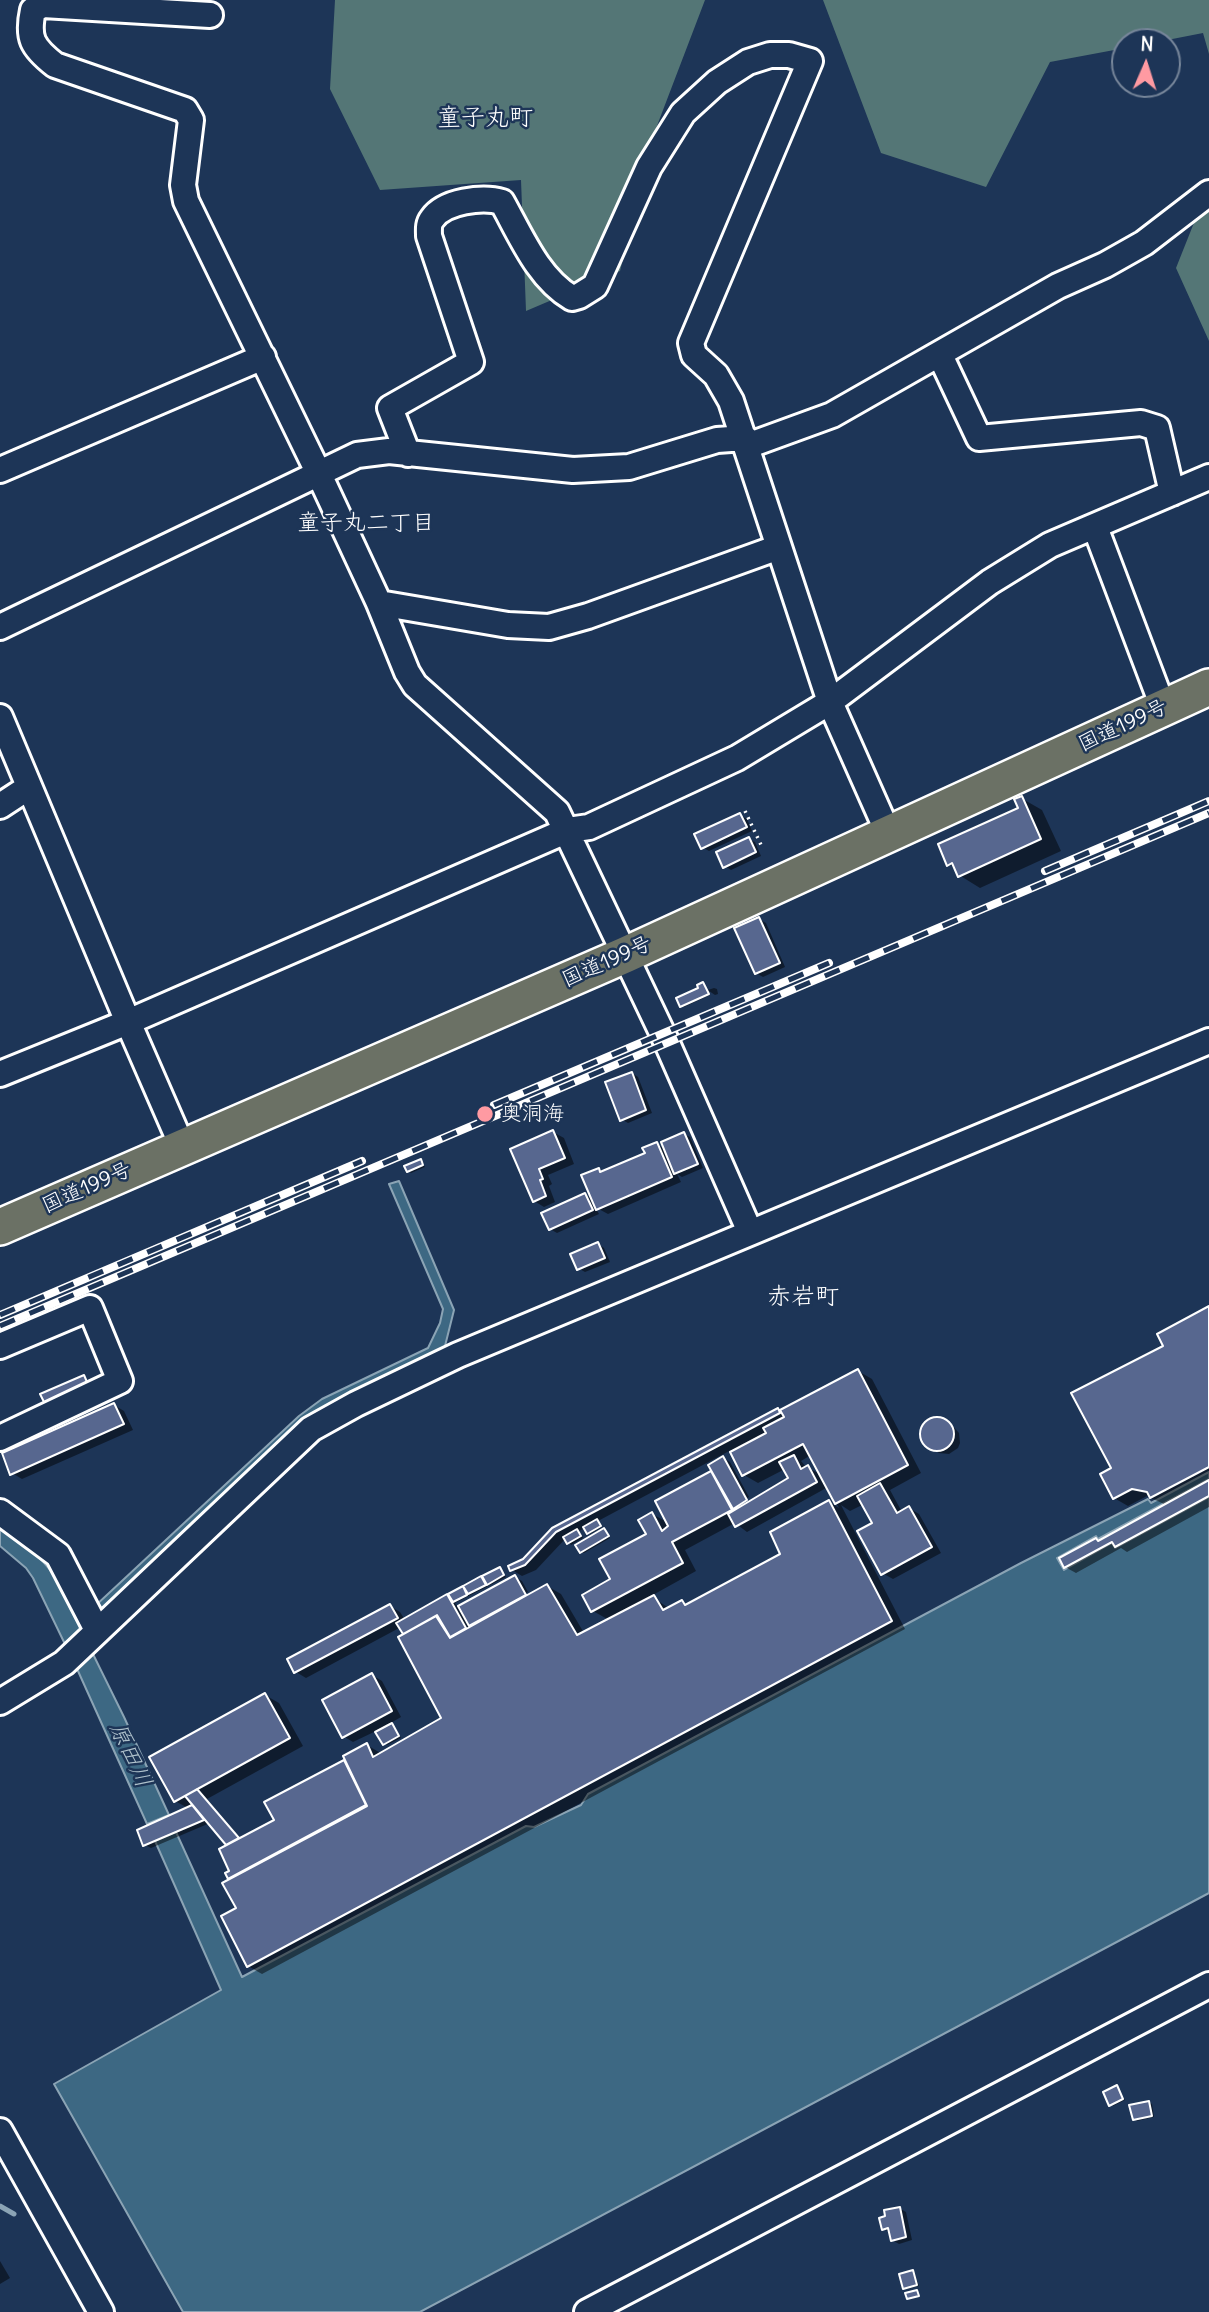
<!DOCTYPE html>
<html>
<head>
<meta charset="utf-8">
<style>
  body { margin:0 }
  #map { position:relative; width:1209px; height:2312px; overflow:hidden; background:#1d3557; font-family:Delius,sans-serif }
  canvas { display:block }
  .north { position:absolute; left:1111px; top:28px; width:70px; height:70px; box-sizing:border-box; background:#1d3557; border:2px solid #77869a; border-radius:50%; rotate:3deg; font-size:19px; font-weight:700; line-height:28px; text-align:center; color:#fff }
  .north::after { content:''; display:block; margin:auto; width:24px; height:32px; background:#ff9aa2; clip-path:polygon(50% 0,100% 100%,50% 72%,0 100%) }
</style>
</head>
<body>
<div id="map">
<canvas width="1209" height="2312"></canvas>
<div class="north">N</div>
</div>
<script>
const ctx = document.querySelector('canvas').getContext('2d');
ctx.lineJoin = 'round';
function fill(path, color) {
  ctx.fillStyle = color;
  ctx.fill(path, 'evenodd');
}
function strokePath(path, color, width, dash) {
  ctx.strokeStyle = color;
  ctx.lineWidth = width;
  ctx.lineCap = dash ? 'butt' : 'round';
  ctx.setLineDash(dash || []);
  ctx.stroke(path);
}
function write(font, color, halo, rows, align = 'center') {
  ctx.font = font + ' Delius,"Klee One",sans-serif';
  ctx.lineWidth = 5;
  ctx.setLineDash([]);
  ctx.textBaseline = 'middle';
  ctx.strokeStyle = halo;
  ctx.fillStyle = color;
  for (const [text, x, y, turn = 0] of rows) {
    ctx.save();
    ctx.translate(x, y);
    ctx.rotate((+turn || 0) * Math.PI / 180);
    ctx.textAlign = isNaN(turn) ? turn : align;
    if (halo) ctx.strokeText(text, 0, 0);
    ctx.fillText(text, 0, 0);
    ctx.restore();
  }
}
fill(new Path2D(`
  M335,0h370l-50,131 -35,140 -94,40 -5,-131 -141,10 -50,-101z
  M823,0h386v54l-6,-21 -46,9h-32v6l-75,14 -64,125 -105,-34z
  M1209,185v156l-33,-73z`), '#547676');
const water = new Path2D(`
  M399,1181l55,129 -10,40 -31,13 -315,251 -4,-7 205,-191 23,-17 106,-51 12,-25 3,-14 -54,-125z
  M1209,1472v7l-111,60 -2,-3 -39,22 7,12 48,-27 3,5 94,-51v396l-789,419h-237l-129,-228 167,-94 -66,-149 21,-9 66,145 284,-151 8,1 47,-22 7,-11 433,-231 127,-64 3,4z
  M0,1526c20,15 39,28 54,49l70,142 45,98 -22,9 -69,-153 -45,-93 -7,-10 -26,-22z`);
fill(water, '#3d6883');
strokePath(water, '#8ba4b5', 2);
fill(new Path2D(`
  M1021,798l21,12 19,41 -81,37 -21,-13 -2,-6 -8,-5 71,-56z
  M740,815l7,4 5,12 -43,20 -7,-4z
  M748,839l7,3 6,14 -30,14 -6,-4z
  M759,919l7,4 19,44 -22,10 -7,-4z
  M703,984l5,6 6,-2 3,1 1,5 -3,1 -6,-4 1,4 -26,12 -3,-2z
  M632,1073l6,4 14,36 -24,10 -7,-4z
  M553,1132l11,6 10,26 -26,11 4,9 -3,2 6,16 -11,5 -10,-6 -22,-51z
  M684,1134l6,3 13,31 -21,9 -5,-3 4,8 -73,32 -13,-7 4,7 -42,19 -7,-4 35,-34 9,5 5,-30 4,3 44,-19 10,-10 9,6z
  M420,1161l5,6 -14,6 -3,-2z
  M598,1244l6,4 6,14 -25,10 -7,-4z
  M1209,1308v199l-82,45 -6,-4 -45,25 -11,-6 31,-27 3,2 67,-37 -19,-9 -19,10 -14,-8 -1,-29 53,-123z
  M858,1371l14,8 49,94 -31,17 12,22 7,-4 10,6 22,39 -48,26 -11,-6 -8,-50 -10,-19 -14,7 -9,-6 64,124 -643,345 -14,-8 -10,-57 -11,-35 5,-2 -2,-27 -20,-22 -59,25 -6,-3 43,-37 -13,-7 90,-106 14,8 24,43 -96,53 34,40 36,-18 -10,-18 80,-42 20,-16 15,9 62,-36 -37,-84 -6,-7 -95,51 -10,-6 94,-66 10,6 5,8 42,-24 6,4 -3,-5 50,-26 6,8 -51,26 3,5 57,-31 7,4 6,11 -57,31v4l76,-41 14,8 23,39 25,-13 -16,-9 -9,-16 28,-15 36,-45 4,-21 17,9 42,-50 5,3 6,-19 8,5 19,35 -11,7v4l53,-29 -6,-10 -27,14 -14,-8 -13,-25 -133,71 4,6 -12,7 -5,-6 -6,3 4,7 -12,7 -5,-7 -30,32 -14,6 -10,-6 41,-40 225,-120 3,1zM811,1455l10,19 -14,-6 -6,-7zM828,1487l11,21 -10,-6 -47,53 -94,51 -6,-4 -12,7 -19,-13 45,-25 -11,-21 50,-27 12,9zM367,1802l3,4 -45,24 -1,-3z
  M114,1405l10,6 9,19 -111,49 -10,-6z
  M940,1419l12,6 7,8 1,10 -2,5 -9,6 -10,-1 -15,-11 -1,-14 7,-8z
  M604,1530l6,8 -26,15 -3,-1z
  M372,1675l10,6 19,36 -12,7 6,3 6,11 -14,7 -11,-14 -23,11 -10,-6z
  M1117,2087l8,13 -12,6 -2,-2z
  M1149,2102l3,2 2,13 -17,4 -2,-2z
  M899,2208l7,4 6,28 -13,4 -7,-4 -1,-7 -7,-4z
  M0,2261l10,17 -10,6z
  M913,2272l2,2 4,12 -12,3 -2,-1z`), '#0007');
strokePath(new Path2D(`
  M0,2206l14,8`), '#8ba4b5', 5);
const building = new Path2D(`
  M1022,796l19,43 -83,38 -6,-14 -5,3 -9,-22 80,-36 -4,-9z
  M740,813l7,14 -46,22 -7,-15z
  M749,837l7,15 -33,16 -7,-16z
  M759,917l21,46 -25,11 -21,-46z
  M703,982l6,12 -29,13 -4,-9 22,-10 -1,-3z
  M632,1072l14,38 -26,11 -15,-39z
  M553,1130l12,28 -26,11 4,10 -3,1 6,16 -13,6 -23,-53z
  M684,1132l14,32 -24,10 -13,-32z
  M657,1142l15,35 -76,33 -15,-35 18,-7 1,4 45,-19 -3,-5z
  M421,1159l2,6 -16,7 -3,-6z
  M585,1193l8,17 -44,20 -8,-17z
  M598,1242l7,16 -28,12 -7,-16z
  M1209,1306v161l-59,31 -3,-6 -15,-3 -19,10 -13,-25 11,-6 -40,-75 92,-47 -6,-12z
  M858,1369l50,96 -73,39 -32,-60 -61,32 -12,-24 36,-19 -3,-5 21,-11 -4,-7z
  M84,1375l6,14 -43,19 -7,-14z
  M114,1403l10,21 -114,51 -8,-22z
  M778,1408l2,5 -224,119 -31,33 -15,6 -2,-5 15,-7 29,-31z
  M920 1434a17 17 0 1 1 34 0a17 17 0 1 1-34 0Z
  M794,1455l7,14 7,-4 9,17 -82,45 -7,-13 60,-36 -9,-16z
  M723,1456l24,44 -14,9 -25,-44z
  M711,1471l21,39 -60,32 11,21 -92,49 -9,-17 28,-16 -11,-20 47,-25 -8,-14 14,-8 10,19 6,-5 -13,-25z
  M1209,1480v16l-94,51 -3,-5 -48,26 -5,-10 37,-20 2,3z
  M880,1483l17,30 12,-7 23,41 -51,28 -24,-44 15,-8 -15,-27z
  M829,1500l63,121 -645,346 -26,-51 15,-8 -14,-25 145,-77 -24,-50 24,-13 6,14 68,-39 -43,-81 38,-21 14,22 97,-54 30,51 77,-40 9,15 19,-10 3,5 95,-51 -10,-22z
  M597,1519l4,7 -14,8 -4,-7z
  M604,1528l5,8 -29,17 -5,-8z
  M577,1529l4,7 -14,8 -4,-7z
  M500,1567l4,8 -17,10 -5,-9z
  M515,1575l11,20 -57,31 -11,-20z
  M481,1576l5,9 -18,9 -5,-8z
  M463,1586l4,9 -14,7 -5,-8z
  M447,1594l19,34 -16,9 -13,-22 -34,19 -7,-11z
  M390,1604l8,14 -104,55 -7,-14z
  M372,1673l20,38 -50,27 -20,-38z
  M265,1693l25,45 -116,64 -25,-45z
  M392,1723l7,13 -16,9 -8,-13z
  M344,1760l22,45 -138,74 -3,-6 4,-2 -10,-22 55,-29 -10,-18z
  M197,1789l42,49 -13,7 -41,-49z
  M192,1805l12,15 -61,26 -6,-16z
  M1117,2085l6,14 -14,7 -6,-14z
  M1149,2101l3,15 -19,4 -4,-15z
  M900,2207l6,30 -15,4 -3,-13 -6,2 -3,-12 6,-2 -1,-6z
  M913,2270l4,15 -14,4 -4,-15z
  M917,2290l2,6 -12,3 -2,-6z`);
fill(building, '#57678f');
strokePath(building, '#fff', 2);
const minor = new Path2D(`
  M210,15l-167,-10 -10,5c-6,28 -1,37 22,55l130,45 6,10 -8,65 3,16 132,271 61,131 28,69 8,13 142,127 110,231 83,189
  M940,355l39,83 162,-15 16,5 15,65
  M747,446l85,-31 226,-129 47,-21 39,-22 65,-50
  M408,454l-18,-46 81,-46 -42,-126c0,-6 -1,-12 3,-17 12,-18 51,-23 70,-17 19,34 36,76 70,96l7,-2 16,-10 54,-119 34,-54 34,-31 31,-20 22,-7h19l21,6 -119,282 3,12 22,20 15,26 99,301 59,133
  M0,470l263,-113
  M1095,527l68,180
  M379,603l129,22 41,2 39,-11 191,-69
  M0,627l357,-172 32,-4 184,19 56,-3 88,-27 28,-2
  M0,717l128,305 54,124
  M0,806l29,-19
  M0,1074l128,-52 440,-192 21,-3 148,-69 93,-56 160,-120 60,-37 159,-68
  M0,1346l90,-38 30,73 -120,57
  M0,1512l58,43 39,75
  M0,1702l64,-39 247,-234 45,-25 102,-49 751,-314
  M0,2131l101,181
  M587,2312l622,-327`);
const highway = new Path2D(`
  M0,1227l625,-272 584,-268`);
strokePath(minor, '#fff', 30);
strokePath(highway, '#fff', 40);
strokePath(new Path2D(`
  M745,811l18,38`), '#fff', 3.5, [2, 5]);
strokePath(minor, '#1d3557', 24);
strokePath(highway, '#6b7165', 35);
const rail = new Path2D(`
  M1045,871l164,-70
  M494,1105l335,-142
  M0,1315l362,-154
  M0,1326l1209,-513`);
strokePath(rail, '#fff', 8);
strokePath(rail, '#1d3557', 5, [16]);
for (const [x, y, r, color] of [
  [485,1114,9,"#ff9aa2"]
]) {
  const dot = new Path2D();
  dot.arc(x, y, r, 0, 2 * Math.PI);
  ctx.fillStyle = color;
  ctx.fill(dot);
  strokePath(dot, '#1d3557', 2.5);
}
write('21px', '#fff', '#1d3557', [
  ["国道199号",1123,726,-25],
  ["国道199号",607,962,-24],
  ["国道199号",87,1188,-24]
]);
write('21px', '#fff', '#1d3557', [
  ["奥洞海",501,1114]
], 'left');
write('23px', '#fff', '#1d3557', [
  ["童子丸二丁目",366,523]
]);
write('italic 23px', '#b1c3cd', '#1d3557', [
  ["原田川",130,1755,65]
]);
write('24px', '#fff', '#1d3557', [
  ["童子丸町",485,118],
  ["赤岩町",803,1297]
]);
</script>
</body>
</html>
